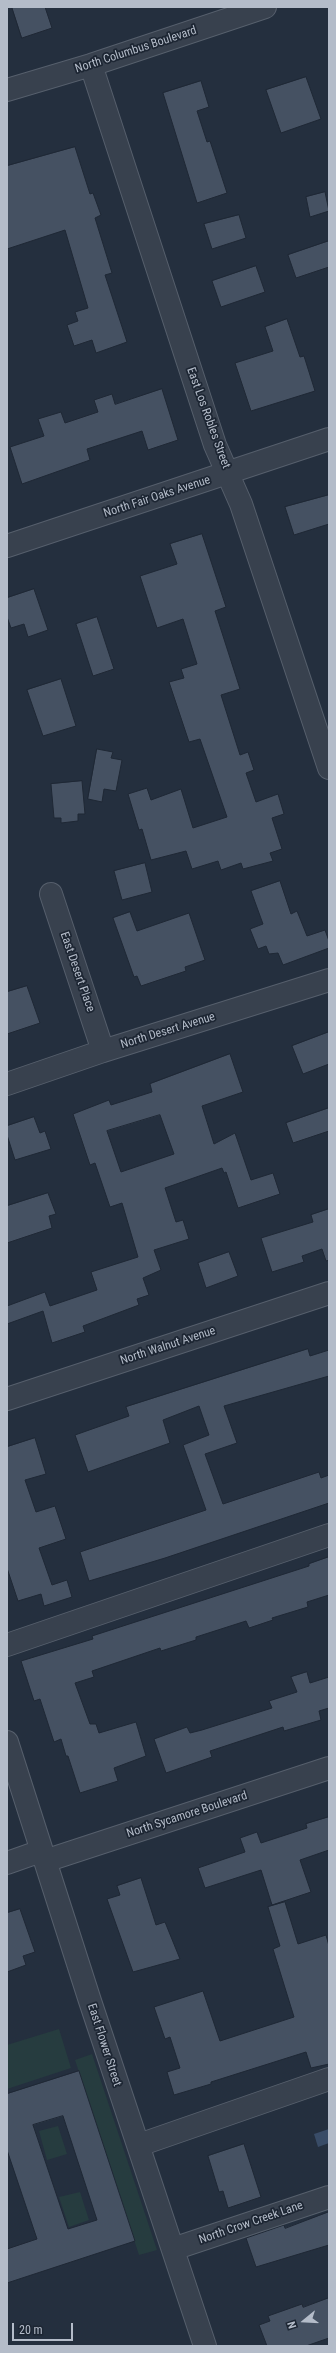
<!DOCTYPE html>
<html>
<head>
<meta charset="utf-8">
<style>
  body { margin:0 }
  #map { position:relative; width:336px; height:2353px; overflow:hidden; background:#242f3e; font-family:"Roboto Condensed",sans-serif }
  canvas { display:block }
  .frame { position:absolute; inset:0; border:8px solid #b4bcc9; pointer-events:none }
  .north { position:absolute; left:284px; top:2301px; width:40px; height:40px; -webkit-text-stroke:3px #1d2633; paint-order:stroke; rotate:252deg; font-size:11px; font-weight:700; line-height:16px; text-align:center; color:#b4bcc9 }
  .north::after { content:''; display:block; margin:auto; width:14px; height:18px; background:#b4bcc9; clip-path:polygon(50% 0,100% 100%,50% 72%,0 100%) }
  .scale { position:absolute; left:12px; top:2323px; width:61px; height:18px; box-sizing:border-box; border:2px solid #b4bcc9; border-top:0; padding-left:5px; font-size:12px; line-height:14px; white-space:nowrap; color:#b4bcc9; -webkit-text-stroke:3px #1d2633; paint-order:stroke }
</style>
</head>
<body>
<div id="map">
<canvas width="336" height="2353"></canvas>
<div class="frame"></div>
<div class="north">N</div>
<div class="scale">20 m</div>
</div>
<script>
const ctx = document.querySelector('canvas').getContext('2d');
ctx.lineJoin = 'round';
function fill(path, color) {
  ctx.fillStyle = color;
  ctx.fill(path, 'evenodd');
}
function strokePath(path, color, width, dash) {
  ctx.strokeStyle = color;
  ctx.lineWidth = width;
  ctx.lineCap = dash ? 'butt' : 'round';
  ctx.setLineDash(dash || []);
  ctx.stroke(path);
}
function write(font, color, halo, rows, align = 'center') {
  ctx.font = font + ' "Roboto Condensed",sans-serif';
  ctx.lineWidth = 3.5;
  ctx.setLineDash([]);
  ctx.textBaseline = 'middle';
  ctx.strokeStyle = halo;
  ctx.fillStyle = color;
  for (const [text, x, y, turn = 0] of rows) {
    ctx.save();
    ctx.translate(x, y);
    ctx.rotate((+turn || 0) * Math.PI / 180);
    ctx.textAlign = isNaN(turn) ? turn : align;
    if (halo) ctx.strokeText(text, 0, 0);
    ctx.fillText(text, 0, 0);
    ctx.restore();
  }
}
fill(new Path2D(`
  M59,2029l12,39 -64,21v-44z
  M92,2054l65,196 -18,5 -64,-195z
  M58,2126l9,28 -20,6 -8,-29z
  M80,2192l9,28 -20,7 -10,-30z`), '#263c3f');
fill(new Path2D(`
  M329,2129v14l-11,4 -4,-13z`), '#394c67');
const building = new Path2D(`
  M12,7h33l7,21 -30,10z
  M306,77l15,42 -40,14 -15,-43z
  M201,81l8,26 -12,4 10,31 3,-1 17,52 -30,10 -34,-110z
  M75,147l15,47 3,-1 8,22 -6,3 17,55 -7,2 22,67 -31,11 -4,-13 -18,6 -7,-21 11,-4 -3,-9 13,-4 -23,-78 -58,19v-83z
  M325,192l4,19 -19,6 -4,-20z
  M239,215l7,23 -34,11 -8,-25z
  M329,241v26l-33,11 -8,-23z
  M256,266l9,26 -44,15 -9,-26z
  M287,319l13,38 4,-1 11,35 -64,20 -16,-48 38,-12 -8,-24z
  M162,389l16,51 -30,10 -6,-19 -55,18 3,11 -68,24 -12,-37 34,-11 -6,-17 23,-7 4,11 33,-11 -4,-12 18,-6 3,10z
  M329,495v29l-35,11 -9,-28z
  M202,534l24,73 -11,4 25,78 -19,6 19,60 8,-3 6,18 -8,3 10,29 22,-8 6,20 -12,4 10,31 -12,4 3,8 -30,8 -2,-6 -20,7 -3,-9 -26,8 -6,-18 -35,9 -9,-31 -3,1 -11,-36 19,-6 4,12 30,-11 12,39 34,-11 -27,-78 -11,3 -20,-60 15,-4 -3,-9 16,-5 -14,-45 -26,9 -17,-52 37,-12 -7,-20z
  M34,589l14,41 -20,7 -4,-13 -13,4 -4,-11v-19z
  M97,617l17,52 -21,7 -17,-52z
  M61,679l15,47 -33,10 -16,-46z
  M97,749l16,3 -2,6 11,2 -6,31 -12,-2 -2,13 -14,-3z
  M82,781l3,33h-7v7l-17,2v-5h-7l-3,-34z
  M145,863l7,29 -30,8 -8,-29z
  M280,881l11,33 6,-3 10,25 18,-6 4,11v7l-46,17 -5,-12 -9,1 -3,-8 -8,3 -8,-20 13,-5 -12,-33z
  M130,912l7,19 52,-18 16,47 -20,7 1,4 -45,15 -4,-10 -3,1 -21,-59z
  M27,986l13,37 -33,11v-42z
  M329,1032v32l-26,10 -11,-28z
  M230,1054l13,38 -41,14 12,38 21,-11 16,47 22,-7 7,21 -42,14 -12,-36 -2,1 -2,-5 -57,20 11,34 7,-2 6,19 -35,11 7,20 -18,8 6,17 -12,4 2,6 -56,21 2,6 -33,11 -9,-32 -36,13v-18l38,-14 5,14 47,-16 -6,-18 47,-15 -16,-54 -12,4 -15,-44 -5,2 -17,-51 36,-14 2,5 41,-13 -2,-8zM160,1115l14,39 -53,18 -14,-41z
  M329,1108v23l-36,12 -7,-20z
  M34,1117l6,16 5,-2 6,18 -36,11 -8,-25v-9z
  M48,1193l8,21 -7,2 3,12 -45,15v-37z
  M329,1209v51l-3,1 -4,-12 -20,7 2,6 -32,10 -11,-34 52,-16 -2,-7z
  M229,1252l9,24 -32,12 -8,-25z
  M308,1349l2,7 19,-6v26l-105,30 13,37 -32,11 18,50 96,-32 2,6 8,-3v28l-164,55 -76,23 -9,-29 126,-42 -23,-65 26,-10 -10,-29 -36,14 7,23 -82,29 -13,-37 54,-19 -3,-9z
  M35,1438l11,36 -21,6 11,32 19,-6 11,33 -27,9 13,37 15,-5 5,17 -28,9 -3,-12 -23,7 -11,-33v-121z
  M329,1557v38l-22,7 1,5 -36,11 1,2 -24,8 -3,-7 -50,16v3l-35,11 -1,-3 -68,23 2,6 -19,6 15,41h6l3,9 37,-11 10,34 -32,12 4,13 -38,12 -12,-37h-2l-5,-17 -7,3 -14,-43 -6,2 -13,-40 72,-22 -1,-3 217,-70v-2z
  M307,1672l3,11 19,-6v31l-10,3 2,9 -37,11 -1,-4 -73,24 2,6 -46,16 -12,-34 33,-12 3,6 12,-3 70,-22 -3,-7 28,-9 -6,-15z
  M329,1817v33l-29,10 11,32 -39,13 -11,-35 -56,18 -7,-20 47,-16 -5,-14 17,-6 4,11 46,-15 -1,-4z
  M141,1878l15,47 9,-3 15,37 -47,13 -26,-73 13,-4 -3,-9z
  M285,1902l13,42 28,-9 3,11v118l-18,4 -5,-16 -95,30v2l-37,11 -7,-23 13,-4 -10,-31 -5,2 -11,-32 49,-16 17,50 74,-24 -21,-68 7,-3 -12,-39z
  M20,1909l15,43 -12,4 3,9 -19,7v-59z
  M79,2071l56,170 -128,42v-34l30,-10 -30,-89v-56zM63,2116l34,104 -29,9 -35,-104z
  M244,2144l17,53 -33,11 -5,-17 -4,1 -11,-36z
  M329,2212v33l-73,22 -10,-29 38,-13 1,3z
  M329,2298v40l-23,8h-39l-8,-21 11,-4 -2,-5 34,-12 1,3z`);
fill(building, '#455162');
strokePath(building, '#1f2835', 1);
const minor = new Path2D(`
  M91,65l124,380 26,59 88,264
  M7,90l84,-25 174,-58
  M7,546l322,-107
  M51,894l52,157
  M7,1084l96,-33 226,-71
  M7,1399l322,-106
  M7,1645l322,-110
  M7,1742l83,259 115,345
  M45,1861l284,-93
  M7,1863l34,-12
  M139,2145l190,-66
  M173,2249l156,-52`);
strokePath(minor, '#565f6c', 24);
strokePath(minor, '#38414e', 22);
write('12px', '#b4bcc9', '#1d2633', [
  ["North Columbus Boulevard",136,50,-18],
  ["East Los Robles Street",208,418,70],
  ["North Fair Oaks Avenue",157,497,-18],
  ["East Desert Place",77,972,71],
  ["North Desert Avenue",168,1031,-17],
  ["North Walnut Avenue",168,1346,-18],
  ["North Sycamore Boulevard",187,1815,-18],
  ["East Flower Street",104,2045,72],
  ["North Crow Creek Lane",251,2223,-19]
]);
</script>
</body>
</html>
